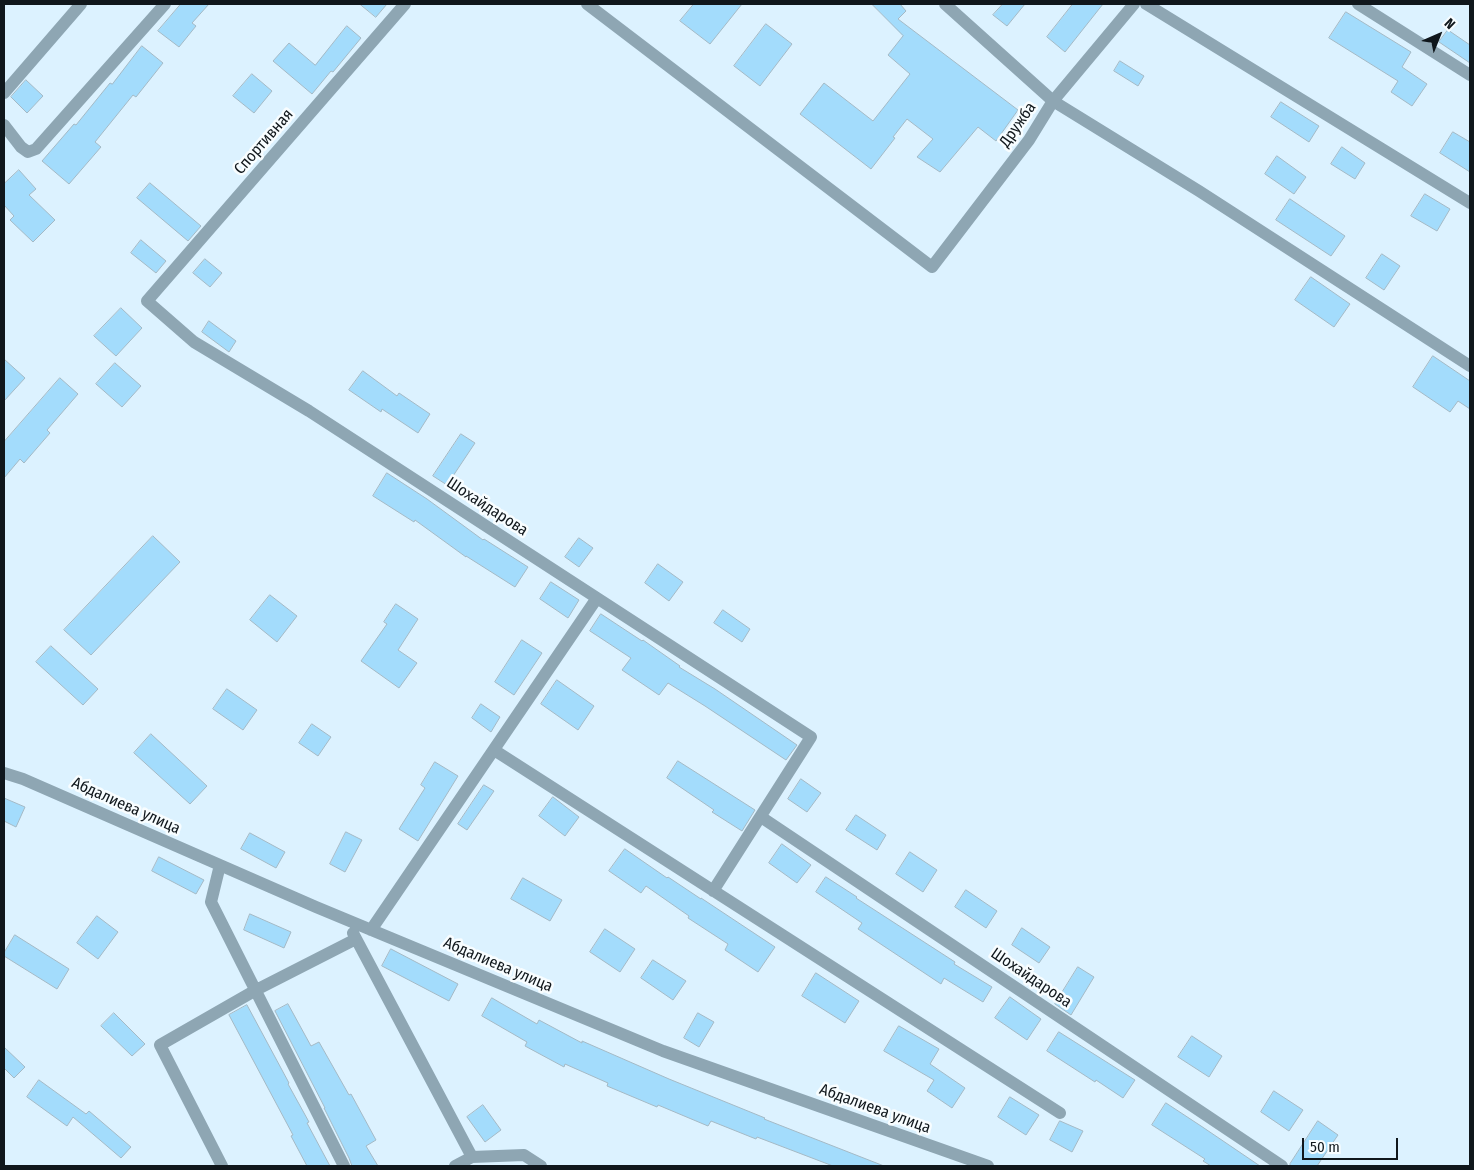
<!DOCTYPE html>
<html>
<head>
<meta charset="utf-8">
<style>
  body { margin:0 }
  #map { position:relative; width:1474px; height:1170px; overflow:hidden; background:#dcf2ff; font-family:"Fira Sans Condensed",sans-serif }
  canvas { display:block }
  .frame { position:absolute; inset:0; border:5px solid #10171c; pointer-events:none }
  .north { position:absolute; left:1414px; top:10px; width:50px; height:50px; -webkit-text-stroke:4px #f8fdff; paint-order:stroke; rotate:44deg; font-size:14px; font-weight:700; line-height:20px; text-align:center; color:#10171c }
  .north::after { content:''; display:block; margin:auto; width:18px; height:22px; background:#10171c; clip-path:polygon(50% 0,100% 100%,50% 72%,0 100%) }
  .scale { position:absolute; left:1302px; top:1138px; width:96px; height:22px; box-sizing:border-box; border:2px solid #10171c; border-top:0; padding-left:6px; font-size:15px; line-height:18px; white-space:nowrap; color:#10171c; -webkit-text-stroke:4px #f8fdff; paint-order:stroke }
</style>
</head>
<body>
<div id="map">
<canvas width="1474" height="1170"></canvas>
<div class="frame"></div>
<div class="north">N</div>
<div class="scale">50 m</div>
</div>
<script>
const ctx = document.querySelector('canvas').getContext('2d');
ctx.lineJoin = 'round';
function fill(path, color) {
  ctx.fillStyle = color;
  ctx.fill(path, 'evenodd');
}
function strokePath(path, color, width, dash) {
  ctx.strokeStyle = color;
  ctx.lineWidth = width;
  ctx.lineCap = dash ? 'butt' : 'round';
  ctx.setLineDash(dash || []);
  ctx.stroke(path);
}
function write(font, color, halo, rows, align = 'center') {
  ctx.font = font + ' "Fira Sans Condensed",sans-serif';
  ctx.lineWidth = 5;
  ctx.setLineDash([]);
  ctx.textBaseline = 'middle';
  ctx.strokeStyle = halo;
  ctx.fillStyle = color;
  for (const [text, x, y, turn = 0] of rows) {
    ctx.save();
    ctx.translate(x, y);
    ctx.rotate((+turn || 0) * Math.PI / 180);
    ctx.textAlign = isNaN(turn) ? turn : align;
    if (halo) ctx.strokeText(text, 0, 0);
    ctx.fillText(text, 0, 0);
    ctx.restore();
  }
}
const building = new Path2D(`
  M181,4h28l-17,19 4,3 -17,21 -21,-16z
  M360,4h27l-11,13z
  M694,4h48l-32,40 -30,-23z
  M872,4h28l6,7 -8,8 120,91 -22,31 -18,-14 -38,45 -23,-15 16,-18 -26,-20 -14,18 2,1 -24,31 -71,-55 24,-31 49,38 37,-47 -22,-19 15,-19z
  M1003,4h22l-18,22 -14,-11z
  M1073,4h30l-38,48 -18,-15z
  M1346,12l65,40 -9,15 25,17 -15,22 -21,-14 7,-11 -69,-43z
  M766,24l26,20 -32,42 -26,-20z
  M347,26l14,12 -28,34 -2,-1 -19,23 -39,-33 16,-18 26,22z
  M1448,30l22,15v18l-31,-21z
  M142,46l21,17 -27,34 -3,-2 -38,47 6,5 -32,37 -27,-23 32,-37 2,1 34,-42 2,1z
  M1120,61l24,15 -6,10 -24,-15z
  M252,74l20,17 -18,22 -21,-17z
  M26,80l17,16 -16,17 -16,-16z
  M1281,102l38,24 -10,16 -38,-25z
  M1453,132l17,10v30l-30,-19z
  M1342,147l23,16 -10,16 -24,-15z
  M1277,156l29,21 -12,17 -29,-20z
  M19,170l17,19 -7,6 26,25 -22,22 -23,-22 4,-4 -10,-11v-21z
  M150,183l51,43 -13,15 -51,-43z
  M1425,194l25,15 -13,22 -26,-15z
  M1290,199l55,37 -14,20 -55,-36z
  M141,240l25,21 -10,12 -25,-20z
  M1382,254l18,12 -16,24 -18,-12z
  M205,259l17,14 -12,14 -17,-14z
  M1311,277l39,27 -16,23 -39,-27z
  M121,308l21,20 -26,28 -22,-20z
  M209,321l27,20 -7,11 -27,-20z
  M1433,356l37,25v28l-12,-8 -8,11 -37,-25z
  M4,359l21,19 -21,23z
  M115,363l26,23 -19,21 -26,-23z
  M363,371l34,25 2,-3 31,21 -12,19 -36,-24 -1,3 -32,-22z
  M60,378l18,16 -31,36 3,3 -26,30 -4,-4 -16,19v-36z
  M461,434l14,9 -28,42 -14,-9z
  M387,473l40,26 56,41 1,-1 44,28 -13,20 -49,-31v1l-51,-37 -1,2 -41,-26z
  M153,536l27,26 -89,93 -27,-25z
  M579,538l14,10 -14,19 -14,-10z
  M658,564l25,18 -14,19 -24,-18z
  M551,582l28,18 -11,18 -28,-19z
  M270,595l27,21 -20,26 -27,-22z
  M396,604l22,15 -20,31 19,13 -18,25 -38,-27 26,-37 -3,-2z
  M723,610l27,19 -8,13 -28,-19z
  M601,614l41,27 1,-1 37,26 -1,1 36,22 82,56 -11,15 -81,-54 -37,-23 -9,12 -37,-25 9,-12 -41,-27z
  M522,640l20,13 -28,42 -19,-13z
  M51,646l47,43 -15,16 -47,-43z
  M557,680l37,26 -16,24 -37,-26z
  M227,689l30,21 -14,20 -30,-21z
  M481,704l19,13 -9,15 -19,-14z
  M312,724l19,13 -13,19 -19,-13z
  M151,734l56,52 -17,18 -56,-51z
  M678,761l77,49 -13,21 -30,-19 2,-2 -47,-32z
  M435,762l23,14 -40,65 -19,-12 26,-41 -4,-3z
  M801,779l20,14 -14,19 -19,-13z
  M484,785l10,6 -27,39 -9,-6z
  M553,797l26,20 -14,19 -26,-20z
  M4,798l21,9 -9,20 -12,-6z
  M856,815l30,20 -9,15 -31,-20z
  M346,832l16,8 -17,32 -15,-8z
  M250,833l35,19 -9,16 -35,-19z
  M782,844l29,21 -14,18 -28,-20z
  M625,849l42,29 1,-1 33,22v-1l74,49 -17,25 -33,-22 3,-6 -40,-26 1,-2 -43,-30 -5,7 -32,-22z
  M910,852l27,18 -14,22 -27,-18z
  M159,857l45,23 -8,14 -44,-23z
  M826,877l31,20 -1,1 99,64 -1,2 38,23 -9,15 -39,-24 -3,6 -83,-55 4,-6 -46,-31z
  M523,878l39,22 -12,21 -39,-22z
  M966,890l31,21 -11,17 -31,-21z
  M250,914l41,18 -7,16 -40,-18z
  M97,916l21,16 -20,27 -21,-16z
  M1022,928l28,19 -11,16 -27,-18z
  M605,929l30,20 -15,23 -30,-20z
  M15,935l54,34 -12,20 -53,-33v-3z
  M391,949l67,35 -9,17 -67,-35z
  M653,960l33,21 -13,19 -32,-22z
  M1078,967l16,10 -23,38 -16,-11z
  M816,973l43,28 -14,22 -43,-27z
  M1010,997l31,22 -14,21 -32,-22z
  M492,998l45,26 2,-4 43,23v-2l87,38 96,39 -1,1 120,47h-51l-76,-29 -1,2 -45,-18 -3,5 -50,-21 -1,2 -50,-21 1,-3 -43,-19 -1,3 -39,-21 2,-4 -45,-26z
  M288,1004l23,42 8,-4 30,53 2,-1 25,46 -10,6 12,20h-26l-3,-8 -25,-50h1l-50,-97z
  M247,1005l42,78 -1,1 21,38 -2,1 23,43h-23l-16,-30 2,-1 -64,-120z
  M114,1013l31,31 -13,12 -31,-30z
  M698,1013l16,9 -15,25 -15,-9z
  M899,1026l40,23 -9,15 35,24 -13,20 -25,-17 7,-11 -50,-29z
  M1059,1032l76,48 -12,18 -27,-18 -1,2 -48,-31z
  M1192,1036l30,20 -13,21 -31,-20z
  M4,1047l21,20 -11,11 -10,-10z
  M39,1080l47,34 3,-3 42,36 -10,11 -48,-41 -6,9 -40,-29z
  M1274,1091l29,19 -14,21 -28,-19z
  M1010,1097l29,18 -13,20 -28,-18z
  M1166,1103l35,23 59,40h-49l-8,-5 2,-2 -53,-34z
  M483,1105l18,25 -16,12 -18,-25z
  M1060,1121l23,10 -11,21 -22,-12z
  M1318,1121l20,14 -21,31h-27v-2z`);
fill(building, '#a3dcfc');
strokePath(building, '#a4b9c5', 1);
strokePath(new Path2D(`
  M405,4l-258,297 47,41 115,69 502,326 -98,154
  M587,4l345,263 97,-127 24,-39 81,-97
  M945,4l108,97 146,90 271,175
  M1146,4l324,199
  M1358,4l112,71
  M4,93l77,-89
  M4,125l17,22 7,5 8,-3 129,-145
  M494,750l566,363
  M4,773l19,6 293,128 347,144 325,115
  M761,817l521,349
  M220,865l-9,37 133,264
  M371,930l226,-332
  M353,933l119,224
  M222,1166l-62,-121 96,-55 100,-51
  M455,1166l17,-9 52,-2 17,11`), '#8ea6b3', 12);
write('16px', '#10171c', '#f8fdff', [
  ["Дружба",1018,125,-55],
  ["Спортивная",264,142,-49],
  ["Шохайдарова",487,507,33],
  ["Абдалиева улица",126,806,24],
  ["Абдалиева улица",498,965,23],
  ["Шохайдарова",1031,978,34],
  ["Абдалиева улица",875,1109,20]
]);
</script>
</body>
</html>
